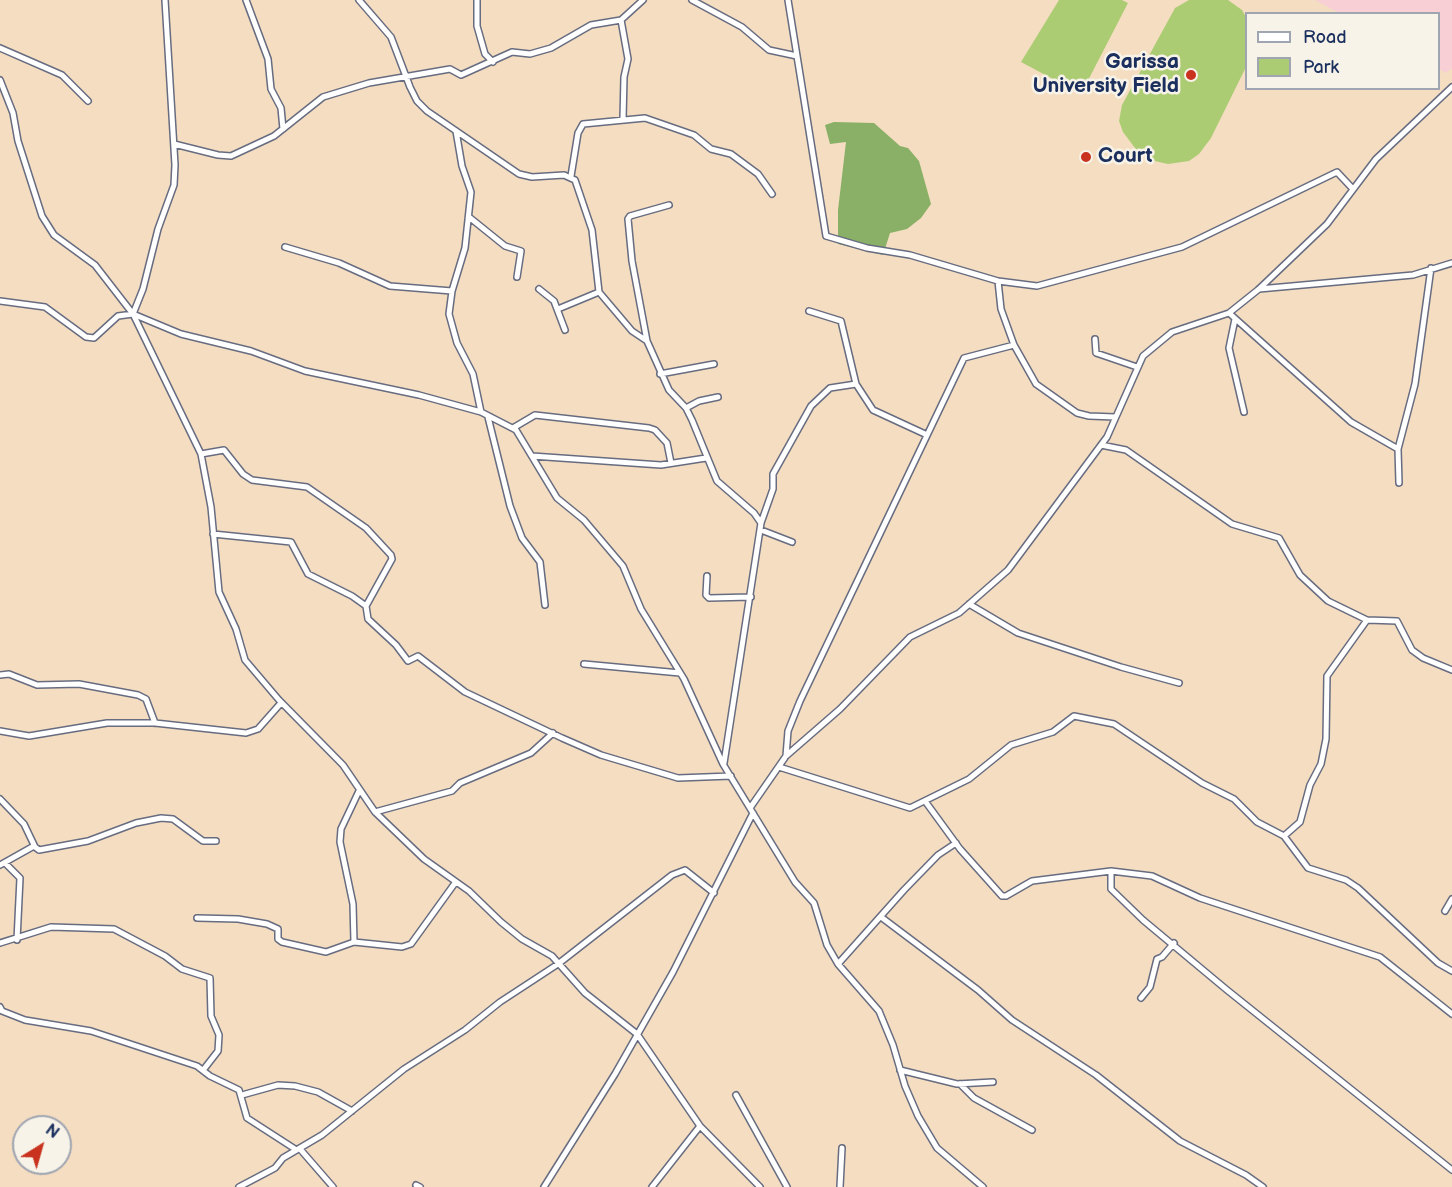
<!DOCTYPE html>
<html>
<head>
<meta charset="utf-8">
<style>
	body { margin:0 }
	#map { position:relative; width:1452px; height:1187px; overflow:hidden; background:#f4ddc0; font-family:"Balsamiq Sans",sans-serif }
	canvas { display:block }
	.legend { position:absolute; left:1245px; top:12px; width:195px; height:78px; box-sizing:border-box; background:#f7f3e8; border:2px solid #9fa5b1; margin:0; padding:8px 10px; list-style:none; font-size:18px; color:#1b2f5e }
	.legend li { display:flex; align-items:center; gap:12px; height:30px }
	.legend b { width:30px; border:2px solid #9fa5b1 }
	.north { position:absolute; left:12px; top:1115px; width:60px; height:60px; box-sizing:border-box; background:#f7f3e8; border:2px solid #9fa5b1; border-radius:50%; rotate:37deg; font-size:16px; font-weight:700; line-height:24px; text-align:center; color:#1b2f5e }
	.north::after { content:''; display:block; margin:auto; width:21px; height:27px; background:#c8321e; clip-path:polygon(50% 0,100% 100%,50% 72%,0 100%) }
</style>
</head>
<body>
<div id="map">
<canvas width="1452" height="1187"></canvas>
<ul class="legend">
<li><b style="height:8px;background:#fff"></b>Road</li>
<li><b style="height:16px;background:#accc74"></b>Park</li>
</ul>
<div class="north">N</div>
</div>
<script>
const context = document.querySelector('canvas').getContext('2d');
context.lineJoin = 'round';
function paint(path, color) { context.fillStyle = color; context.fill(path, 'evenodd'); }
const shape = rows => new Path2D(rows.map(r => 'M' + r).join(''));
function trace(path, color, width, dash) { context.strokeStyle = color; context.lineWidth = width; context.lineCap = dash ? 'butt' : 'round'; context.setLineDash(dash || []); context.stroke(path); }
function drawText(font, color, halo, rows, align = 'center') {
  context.font = font + ' "Balsamiq Sans",sans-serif'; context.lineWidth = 5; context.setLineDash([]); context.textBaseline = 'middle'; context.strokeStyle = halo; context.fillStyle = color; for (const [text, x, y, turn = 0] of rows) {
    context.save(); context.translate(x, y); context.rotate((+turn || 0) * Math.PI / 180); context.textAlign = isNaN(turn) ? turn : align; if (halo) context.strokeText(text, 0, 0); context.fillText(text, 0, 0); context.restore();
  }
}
const built = shape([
	[1315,0,1452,0,1452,68,1446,73,1439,69,1438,14,1339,13]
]);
const green = shape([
	[1059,0,1122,0,1128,3,1081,94,1021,62],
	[1189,0,1228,0,1242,10,1246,17,1246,67,1211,138,1199,154,1189,161,1168,164,1150,160,1138,152,1123,132,1119,121,1122,105,1175,8]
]);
const forest = shape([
	[834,122,874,123,900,146,908,148,919,161,931,204,921,218,907,229,890,233,883,255,838,244,838,210,846,142,830,144,825,125]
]);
const street = shape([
	[165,0,175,165,174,185,158,229,143,289,133,314,201,454,211,507,219,592,236,629,245,660,279,700,343,765,375,812,424,859,469,891,501,922,522,939,552,956,585,993,637,1034,700,1126,760,1187],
	[246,0,268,59,271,89,281,108,283,129],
	[359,0,391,37,410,87,417,101,427,111,519,174,532,177,564,175,575,180,592,230,599,292,632,331,647,341,669,390,686,408,692,420,717,481,754,513,761,523,724,763],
	[477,0,477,26,485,54,493,62],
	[692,0,742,27,769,50,797,56],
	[788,0,826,236,867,248,910,255,998,281,1001,309,1014,345,1036,384,1077,413,1089,416,1115,417],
	[0,48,62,75,88,101],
	[0,80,13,113,18,141,42,216,54,235,95,265,133,314,181,334,251,351,305,371,419,395,481,412,516,430,557,498,584,520,623,566,641,609,684,679,723,764,795,882,814,903,827,945,838,964,879,1011,893,1045,905,1086,918,1116,937,1148,983,1187],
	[623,119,624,77,628,59,621,20,643,0],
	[456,131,462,166,471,192,465,248,452,291,449,314,457,343,473,374,481,412],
	[174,144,218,155,231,156,274,136,323,97,369,83,450,69,461,75,512,52,530,54,551,48,591,25,621,20],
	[571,176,578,133,583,124,645,118,694,135,711,149,731,154,758,174,772,194],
	[469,217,505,246,521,251,517,277],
	[285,247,339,263,390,286,452,291],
	[998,281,1037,286,1182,247,1337,172,1352,188],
	[539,289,554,301,565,330],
	[1259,289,1413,275,1452,263],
	[0,301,45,307,86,337,94,338,118,316,133,314],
	[558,309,599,292],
	[809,311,841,321,856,384,873,410,925,434],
	[1229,313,1351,422,1398,449],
	[1235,319,1229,348,1244,412],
	[1095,339,1096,353,1137,367],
	[647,341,632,261,628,219,630,216,669,205],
	[660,374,714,364],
	[686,408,699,401,718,397],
	[488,417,510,506,522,538,540,562,545,605],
	[513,428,535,415,649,428,655,430,667,443,671,463],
	[1101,445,1126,450,1232,524,1279,538,1300,575,1328,601,1367,620,1397,621,1412,650,1423,658,1452,670],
	[201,454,224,450,243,474,252,480,307,487,366,528,391,555,392,559,366,606],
	[532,456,661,465,706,458],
	[1399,483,1398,449,1415,384,1431,268],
	[761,523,773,489,773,474,811,406,830,388,856,384],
	[761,530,792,542],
	[213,534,291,542,308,574,352,596,366,606,368,619,396,645,408,661,418,656,465,692,562,738,601,755,678,778,731,776],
	[707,576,706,595,709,598,751,597],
	[969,604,1018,633,1121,667,1179,683],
	[584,664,680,673],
	[0,675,9,674,37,685,79,684,138,695,146,699,155,723],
	[0,731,29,736,107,723,155,723,246,733,258,729,281,703],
	[786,756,788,731,800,701,964,358,1014,345],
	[779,767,910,808,969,779,1011,745,1053,732,1074,716,1114,724,1202,783,1234,799,1257,822,1284,836,1308,868,1346,880,1358,888,1438,963,1452,971],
	[0,799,24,824,35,847,39,850,88,841,136,823,161,818,173,819,203,841,216,841],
	[925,801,960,849,1002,896,1006,896,1032,881,1111,871,1152,876,1200,898,1380,957,1452,1014],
	[750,808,786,756,840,709,910,637,959,613,1008,570,1107,437,1143,356,1172,332,1229,313,1259,289,1327,224,1376,159,1452,87],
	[375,812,452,791,460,783,531,753,553,733],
	[1284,836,1300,822,1310,785,1321,764,1326,739,1327,676,1367,620],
	[5,863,20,878,17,940],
	[0,865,34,846],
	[1111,871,1111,889,1143,920,1227,990,1452,1170],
	[1445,911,1452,899],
	[881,917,978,990,1012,1020,1096,1075,1180,1141,1246,1175,1263,1187],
	[197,918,238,919,267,924,278,929,278,939,282,942,326,952,354,942,353,904,340,842,341,829,359,791],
	[354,942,402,947,411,944,455,883],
	[0,943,51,927,114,929,165,956,182,969,210,978,211,1016,219,1035,218,1051,204,1069],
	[838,964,904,890,938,855,956,843],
	[1141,998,1150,987,1157,959,1162,957,1174,943],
	[0,1007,2,1011,25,1020,91,1031,197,1066,210,1076,239,1090,247,1118,295,1149],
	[900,1070,957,1084,993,1082],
	[960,1084,974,1098,1032,1130],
	[242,1095,278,1085,295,1086,318,1092,352,1111],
	[736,1095,787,1187],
	[300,1149,333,1187],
	[416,1185,420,1187],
	[239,1187,275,1168,283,1158,322,1135,404,1069,465,1030,500,1002,558,964,672,875,685,870,714,893],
	[544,1187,615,1074,673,972,753,813],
	[652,1187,700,1126],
	[840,1187,842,1148]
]);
const markers = [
	[1191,75,6,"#c8321e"],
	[1086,157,6,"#c8321e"]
];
const poiNames = [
	["Garissa",1179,63],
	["University Field",1179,87],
	["Court",1098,157,"left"]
];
paint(built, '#f7cfd5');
paint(green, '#accc74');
paint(forest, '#89b066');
trace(street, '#676c80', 8);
trace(street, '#fff', 5);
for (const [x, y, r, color] of markers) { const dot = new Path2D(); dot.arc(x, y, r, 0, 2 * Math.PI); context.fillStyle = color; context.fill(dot); trace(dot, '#f7f3e8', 2); }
drawText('bold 21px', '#1b2f5e', '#f7f3e8', poiNames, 'right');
</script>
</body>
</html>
